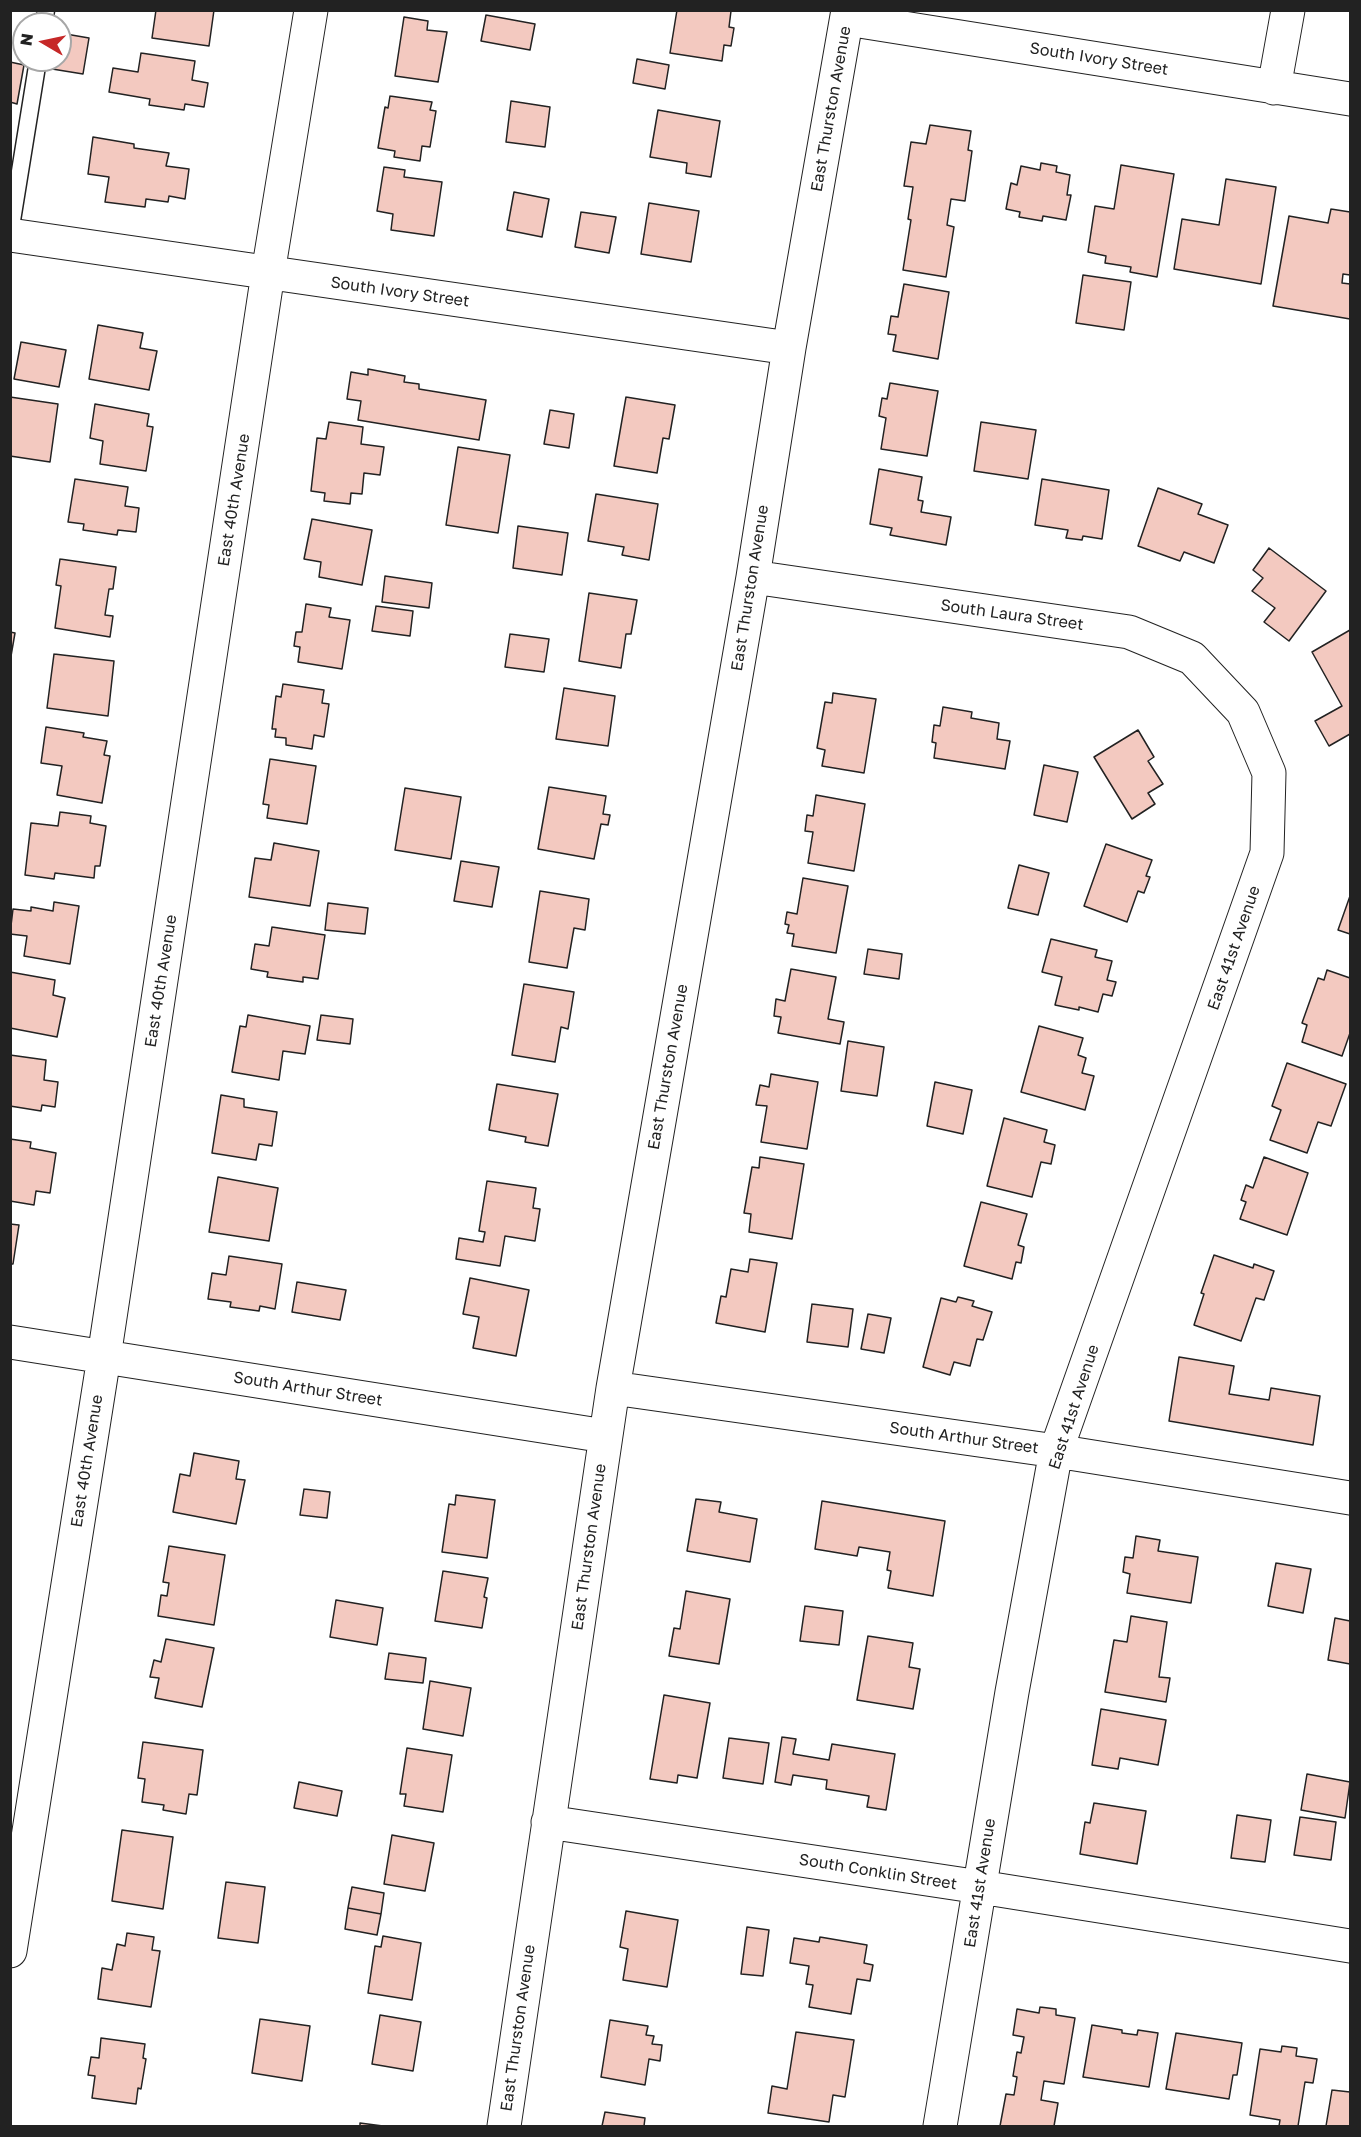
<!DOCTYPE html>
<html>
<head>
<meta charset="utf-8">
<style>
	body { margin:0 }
	#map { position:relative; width:1361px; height:2137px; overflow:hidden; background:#fff; font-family:"Golos Text",sans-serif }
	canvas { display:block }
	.frame { position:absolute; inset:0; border:12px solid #222; pointer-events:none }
	.north { position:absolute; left:12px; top:12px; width:60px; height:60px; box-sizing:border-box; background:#fff; border:2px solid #a7a7a7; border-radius:50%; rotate:279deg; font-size:16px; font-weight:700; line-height:24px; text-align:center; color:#222 }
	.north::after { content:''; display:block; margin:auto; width:21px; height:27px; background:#c62828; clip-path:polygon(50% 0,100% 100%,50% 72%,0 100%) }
</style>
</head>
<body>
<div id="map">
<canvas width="1361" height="2137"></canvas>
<div class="frame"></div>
<div class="north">N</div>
</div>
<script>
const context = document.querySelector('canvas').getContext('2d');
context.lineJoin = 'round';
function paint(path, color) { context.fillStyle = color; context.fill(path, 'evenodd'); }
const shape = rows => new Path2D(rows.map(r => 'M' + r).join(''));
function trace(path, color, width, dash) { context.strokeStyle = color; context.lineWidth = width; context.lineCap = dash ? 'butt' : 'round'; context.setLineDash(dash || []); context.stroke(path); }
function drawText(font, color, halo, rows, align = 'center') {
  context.font = font + ' "Golos Text",sans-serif'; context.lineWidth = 4.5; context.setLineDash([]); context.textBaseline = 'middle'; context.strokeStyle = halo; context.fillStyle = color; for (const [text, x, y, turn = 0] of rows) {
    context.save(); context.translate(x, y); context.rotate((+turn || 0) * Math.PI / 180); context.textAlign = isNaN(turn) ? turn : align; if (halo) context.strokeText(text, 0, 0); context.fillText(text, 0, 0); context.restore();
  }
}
const building = shape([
	[156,10,214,10,209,46,152,38,156,10],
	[677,10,731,11,729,27,734,28,731,46,724,45,722,61,670,53,677,10],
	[486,15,535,24,530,50,481,41,486,15],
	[404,17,428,21,427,30,447,32,438,82,395,76,404,17],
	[60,33,89,38,83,74,46,68,47,60,60,60,60,33],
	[141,53,195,61,192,80,208,83,204,107,185,104,184,110,149,105,150,99,109,92,113,68,138,72,141,53],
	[637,59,669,65,665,89,633,83,637,59],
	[10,62,24,65,17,104,10,102,10,62],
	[390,96,432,102,430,110,436,111,430,147,422,146,420,161,394,157,395,151,378,148,385,107,388,108,390,96],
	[511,101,550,107,545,147,506,142,511,101],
	[658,110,720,121,711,177,686,173,687,163,650,157,658,110],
	[930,125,971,131,968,150,972,151,965,201,951,199,947,225,954,227,946,277,903,270,911,220,908,219,913,187,904,186,911,142,926,144,930,125],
	[93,137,134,144,134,148,169,153,166,166,189,169,185,199,169,196,168,202,146,199,145,207,105,202,109,177,88,174,93,137],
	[1041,163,1057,166,1056,172,1070,175,1067,195,1071,195,1066,220,1043,216,1042,221,1019,217,1020,212,1006,209,1011,183,1017,185,1021,166,1040,170,1041,163],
	[1121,165,1174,174,1157,277,1130,272,1131,267,1105,263,1106,256,1088,252,1095,206,1114,209,1121,165],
	[384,167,405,170,404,177,442,182,434,236,391,230,393,214,377,211,384,167],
	[1226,179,1276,187,1261,284,1174,269,1182,219,1219,225,1226,179],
	[514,192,549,199,542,237,507,230,514,192],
	[649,203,699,211,691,262,641,254,649,203],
	[1331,209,1350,212,1350,275,1343,274,1342,283,1350,284,1350,319,1273,306,1289,216,1328,223,1331,209],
	[581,212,616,217,609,253,575,247,581,212],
	[1083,275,1131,282,1124,330,1076,323,1083,275],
	[904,284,949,292,938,359,893,351,896,335,888,334,891,316,898,317,904,284],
	[98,325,143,333,140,348,157,351,149,390,89,379,98,325],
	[21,342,66,350,59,387,14,379,21,342],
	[368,369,405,376,404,382,419,384,419,389,486,400,479,440,358,420,361,401,347,399,351,372,368,375,368,369],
	[890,383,938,391,927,456,881,449,886,418,879,416,882,398,887,399,890,383],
	[10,397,58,404,50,462,10,456,10,397],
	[626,397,675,405,669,439,663,438,657,473,614,466,626,397],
	[95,404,149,414,147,426,153,427,146,471,100,464,103,441,90,438,95,404],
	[550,410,574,414,569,448,544,444,550,410],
	[329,422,363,427,361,444,384,447,380,475,364,473,362,494,351,493,350,504,324,501,325,493,311,491,317,438,326,439,329,422],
	[981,422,1036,430,1028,479,974,471,981,422],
	[458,447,510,455,498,533,446,525,458,447],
	[879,469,922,477,918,500,923,501,921,512,951,517,946,545,890,535,892,528,870,524,879,469],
	[75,479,128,487,125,506,139,508,136,532,118,530,117,535,83,530,84,524,68,522,75,479],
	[1042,479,1109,490,1102,539,1083,536,1082,540,1066,538,1068,530,1035,525,1042,479],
	[1158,488,1202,504,1198,514,1228,525,1214,563,1184,552,1180,561,1138,546,1158,488],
	[596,494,658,504,649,560,622,555,624,547,588,541,596,494],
	[312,519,372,530,362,585,319,577,321,562,304,559,312,519],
	[518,526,568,533,562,575,513,568,518,526],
	[1269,548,1326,591,1289,641,1264,622,1275,608,1252,591,1263,578,1253,570,1269,548],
	[60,559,116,567,113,589,109,589,105,615,113,616,110,637,55,628,61,586,56,585,60,559],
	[385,576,432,583,429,608,382,602,385,576],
	[589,593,637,600,631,634,626,634,621,668,579,661,589,593],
	[306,604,331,608,329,617,350,620,342,669,298,662,300,647,294,646,296,632,302,632,306,604],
	[376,606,413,611,410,636,372,631,376,606],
	[1350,630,1350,734,1329,746,1315,721,1342,706,1312,652,1350,630],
	[10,632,15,633,11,656,10,655,10,632],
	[510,634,549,639,544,672,505,667,510,634],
	[54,654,114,661,108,716,47,708,54,654],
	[283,684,324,690,322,703,329,704,324,737,314,735,312,749,286,745,286,738,275,737,276,729,272,729,276,696,281,697,283,684],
	[564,688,615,696,608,746,556,739,564,688],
	[833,693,876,699,864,773,822,766,825,750,817,748,825,702,832,703,833,693],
	[943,707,972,712,971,718,999,723,997,739,1010,741,1005,769,934,758,936,743,932,742,934,725,940,726,943,707],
	[46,727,84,733,83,737,107,741,104,755,110,756,102,803,57,795,62,766,41,763,46,727],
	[1138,730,1154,757,1148,761,1163,784,1148,793,1155,804,1132,819,1094,757,1138,730],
	[270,759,316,766,307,824,267,818,269,805,263,804,270,759],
	[1044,765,1078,772,1067,822,1034,815,1044,765],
	[549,787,606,796,603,814,610,815,608,825,601,824,594,859,538,849,549,787],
	[405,788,461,797,451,859,395,850,405,788],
	[816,795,865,804,854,871,808,863,813,832,805,831,807,815,813,816,816,795],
	[60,812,91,816,90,823,106,826,100,866,95,866,94,878,55,873,54,879,25,875,31,823,58,826,60,812],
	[274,843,319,851,310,906,249,897,255,858,271,860,274,843],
	[1106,844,1152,860,1146,876,1150,877,1144,893,1138,891,1127,922,1084,906,1106,844],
	[461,861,499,867,492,907,454,901,461,861],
	[1019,865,1049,873,1038,915,1008,908,1019,865],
	[803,878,848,886,836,953,792,946,794,934,787,933,789,925,785,924,787,912,797,914,803,878],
	[540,891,589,899,585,930,574,928,567,968,529,962,540,891],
	[1350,896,1350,934,1338,930,1350,896],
	[54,902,79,906,70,964,24,956,27,936,10,934,13,909,31,911,31,907,53,911,54,902],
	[328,903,368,908,365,934,325,930,328,903],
	[272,927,325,935,318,979,303,977,303,982,267,977,268,972,251,969,255,944,269,946,272,927],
	[1051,939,1097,950,1095,957,1112,961,1107,980,1116,982,1112,996,1103,994,1098,1012,1079,1007,1079,1010,1055,1005,1062,977,1042,972,1051,939],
	[868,949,902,954,899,979,864,974,868,949],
	[791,969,836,977,828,1019,844,1022,840,1044,778,1033,781,1017,774,1016,776,999,785,1001,791,969],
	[1327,970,1350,978,1350,1033,1342,1056,1302,1042,1307,1025,1302,1023,1318,978,1324,980,1327,970],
	[10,972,55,980,53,995,65,998,57,1037,10,1028,10,972],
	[524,984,574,992,568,1029,561,1027,555,1062,512,1055,524,984],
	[248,1015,310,1026,305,1054,283,1051,279,1080,232,1072,240,1026,246,1027,248,1015],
	[321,1015,353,1019,350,1044,317,1040,321,1015],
	[1039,1026,1083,1038,1078,1055,1086,1058,1082,1073,1094,1076,1085,1110,1021,1092,1039,1026],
	[848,1041,884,1047,877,1096,841,1091,848,1041],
	[10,1055,46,1060,44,1080,58,1082,55,1107,42,1105,41,1111,10,1106,10,1055],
	[1287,1063,1346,1084,1331,1126,1318,1122,1307,1153,1270,1140,1281,1110,1272,1106,1287,1063],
	[771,1074,818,1082,807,1149,761,1142,767,1106,756,1105,760,1085,769,1087,771,1074],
	[935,1082,972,1090,963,1134,927,1126,935,1082],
	[497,1084,558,1094,548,1146,525,1142,526,1137,489,1130,497,1084],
	[221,1095,244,1099,244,1107,277,1112,272,1146,259,1144,256,1160,212,1153,221,1095],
	[1004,1118,1047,1130,1044,1142,1055,1145,1051,1164,1041,1162,1032,1197,987,1186,1004,1118],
	[10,1139,31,1142,30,1148,56,1153,50,1193,36,1191,34,1205,10,1201,10,1139],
	[760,1157,804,1164,792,1239,749,1232,751,1214,744,1213,752,1167,759,1168,760,1157],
	[1264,1157,1308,1173,1287,1235,1240,1219,1246,1202,1241,1200,1246,1185,1253,1188,1264,1157],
	[218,1177,278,1188,269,1241,209,1232,218,1177],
	[487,1181,536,1188,533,1208,540,1209,535,1241,505,1236,500,1266,456,1259,459,1238,483,1242,485,1232,479,1231,487,1181],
	[981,1202,1027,1214,1018,1245,1024,1247,1021,1263,1016,1262,1012,1279,964,1266,981,1202],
	[10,1224,19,1225,13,1264,10,1264,10,1224],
	[1214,1255,1253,1268,1254,1264,1274,1271,1264,1300,1256,1298,1241,1341,1194,1325,1204,1294,1201,1293,1214,1255],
	[229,1256,282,1264,275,1309,260,1306,259,1311,230,1307,231,1302,208,1299,212,1273,226,1275,229,1256],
	[750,1259,777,1263,765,1332,716,1323,721,1296,726,1297,731,1269,748,1272,750,1259],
	[470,1278,529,1290,516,1356,473,1348,479,1317,463,1314,470,1278],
	[297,1282,346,1290,340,1320,292,1312,297,1282],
	[958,1297,974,1301,972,1306,992,1312,983,1340,977,1339,970,1366,954,1362,950,1375,923,1367,941,1298,956,1302,958,1297],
	[812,1304,853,1309,848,1347,807,1342,812,1304],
	[868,1314,891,1318,884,1353,861,1349,868,1314],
	[1179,1357,1234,1366,1229,1394,1269,1400,1271,1388,1320,1396,1313,1445,1169,1421,1179,1357],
	[194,1453,239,1461,236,1479,245,1480,236,1524,173,1512,180,1474,190,1476,194,1453],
	[304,1489,330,1492,327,1518,300,1515,304,1489],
	[456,1495,495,1500,487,1558,442,1552,449,1504,455,1505,456,1495],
	[696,1499,721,1502,719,1512,757,1519,750,1562,687,1551,696,1499],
	[822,1501,945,1521,933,1596,888,1588,891,1571,887,1570,890,1552,859,1547,857,1556,815,1549,822,1501],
	[1136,1536,1160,1540,1158,1551,1198,1557,1191,1603,1127,1593,1130,1574,1123,1572,1125,1557,1133,1558,1136,1536],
	[169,1546,225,1555,214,1625,158,1616,161,1595,167,1596,169,1583,163,1582,169,1546],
	[1276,1563,1311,1569,1303,1613,1268,1606,1276,1563],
	[443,1571,488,1578,484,1597,487,1598,482,1628,435,1621,443,1571],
	[686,1591,730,1599,719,1664,669,1656,674,1628,680,1629,686,1591],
	[336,1600,383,1608,377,1645,330,1637,336,1600],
	[805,1606,843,1611,839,1645,800,1641,805,1606],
	[1131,1616,1167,1622,1159,1677,1170,1678,1166,1702,1105,1692,1114,1640,1127,1642,1131,1616],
	[1335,1618,1350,1621,1350,1664,1328,1660,1335,1618],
	[868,1636,913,1643,909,1667,920,1669,913,1709,857,1700,868,1636],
	[166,1639,214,1648,202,1707,155,1698,159,1678,150,1677,154,1660,161,1662,166,1639],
	[389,1653,426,1658,423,1683,385,1679,389,1653],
	[430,1681,471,1688,463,1736,423,1729,430,1681],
	[664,1695,710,1703,697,1778,678,1775,677,1783,650,1779,664,1695],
	[1101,1709,1166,1720,1158,1765,1120,1758,1118,1769,1092,1765,1101,1709],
	[782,1737,796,1739,793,1754,829,1760,832,1744,895,1754,886,1810,867,1807,869,1796,826,1789,827,1780,793,1775,791,1785,775,1782,782,1737],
	[729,1738,769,1743,763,1784,723,1778,729,1738],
	[143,1742,203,1750,197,1795,189,1794,186,1814,163,1810,164,1805,142,1802,145,1779,138,1778,143,1742],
	[407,1748,452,1755,443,1812,404,1806,406,1794,400,1794,407,1748],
	[1307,1774,1350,1782,1345,1818,1301,1810,1307,1774],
	[299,1782,342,1791,337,1816,294,1808,299,1782],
	[1094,1803,1146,1811,1137,1864,1080,1854,1085,1822,1090,1823,1094,1803],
	[1237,1815,1271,1820,1265,1862,1231,1858,1237,1815],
	[1300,1817,1336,1822,1331,1860,1294,1855,1300,1817],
	[122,1830,173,1837,163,1909,112,1901,122,1830],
	[392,1835,434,1843,425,1891,384,1884,392,1835],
	[226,1882,265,1887,258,1943,218,1938,226,1882],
	[352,1887,384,1893,381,1914,348,1908,352,1887],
	[348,1908,381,1914,377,1935,345,1929,348,1908],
	[626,1911,678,1920,667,1987,623,1980,628,1949,620,1947,626,1911],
	[747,1927,769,1930,763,1976,741,1974,747,1927],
	[127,1933,154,1937,152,1950,160,1951,151,2007,98,1999,102,1968,112,1970,117,1944,125,1946,127,1933],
	[383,1936,421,1943,412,2000,368,1993,375,1946,381,1947,383,1936],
	[820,1937,867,1945,864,1963,873,1965,870,1981,857,1979,851,2014,809,2007,813,1985,806,1984,809,1966,790,1963,794,1938,819,1942,820,1937],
	[1040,2007,1056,2009,1056,2015,1075,2018,1064,2084,1044,2081,1041,2100,1058,2103,1054,2126,1000,2126,1006,2094,1014,2095,1017,2077,1013,2076,1017,2052,1021,2053,1024,2037,1013,2035,1017,2009,1039,2013,1040,2007],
	[380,2015,421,2022,413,2071,372,2064,380,2015],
	[260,2019,310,2026,302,2081,252,2073,260,2019],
	[610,2020,648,2026,646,2035,654,2036,652,2044,662,2045,660,2061,649,2059,645,2085,601,2077,610,2020],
	[1092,2025,1122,2030,1122,2033,1137,2035,1138,2030,1158,2033,1149,2087,1083,2077,1092,2025],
	[796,2032,854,2040,845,2097,833,2095,829,2122,768,2113,772,2086,787,2089,796,2032],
	[1176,2033,1242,2043,1237,2075,1233,2075,1229,2099,1166,2089,1176,2033],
	[101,2038,145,2044,143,2058,146,2059,141,2089,138,2088,136,2104,92,2098,95,2076,88,2075,91,2057,99,2058,101,2038],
	[1282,2046,1297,2048,1296,2056,1317,2059,1313,2083,1305,2082,1298,2126,1279,2126,1280,2120,1250,2115,1260,2049,1281,2052,1282,2046],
	[1332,2090,1350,2092,1350,2126,1326,2126,1332,2090],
	[605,2112,645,2118,644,2126,602,2126,605,2112],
	[360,2123,383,2126,360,2126,360,2123]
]);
const service = shape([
	[44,24,46,10],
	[10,233,38,60]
]);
const minor = shape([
	[847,19,1350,99],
	[1274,88,1288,10],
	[10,235,789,348],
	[753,577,1129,632,1192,658,1243,712,1269,773,1267,853,1056,1451,1012,1692,940,2126],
	[10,1342,605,1436],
	[613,1388,1056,1451,1350,1498],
	[548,1822,980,1887,1350,1946],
	[10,1951,104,1357,268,273,311,10],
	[504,2126,613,1388,753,577,789,348,848,10]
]);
const streetNames = [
	["South Ivory Street",1099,59,9],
	["East Thurston Avenue",831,109,-80],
	["South Ivory Street",400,292,8],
	["East 40th Avenue",234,500,-81],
	["East Thurston Avenue",750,588,-81],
	["South Laura Street",1012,615,8],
	["East 41st Avenue",1234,948,-71],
	["East 40th Avenue",161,981,-81],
	["East Thurston Avenue",668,1067,-80],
	["South Arthur Street",308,1389,9],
	["East 41st Avenue",1074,1407,-72],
	["South Arthur Street",964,1438,8],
	["East 40th Avenue",87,1461,-81],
	["East Thurston Avenue",589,1547,-82],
	["South Conklin Street",878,1872,9],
	["East 41st Avenue",980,1883,-81],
	["East Thurston Avenue",518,2028,-82]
];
paint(building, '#f3c9c0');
trace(building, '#222', 1.5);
trace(service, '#222', 19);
trace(minor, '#222', 35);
trace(service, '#fff', 16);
trace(minor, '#fff', 33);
drawText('16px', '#222', '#fff', streetNames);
</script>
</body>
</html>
